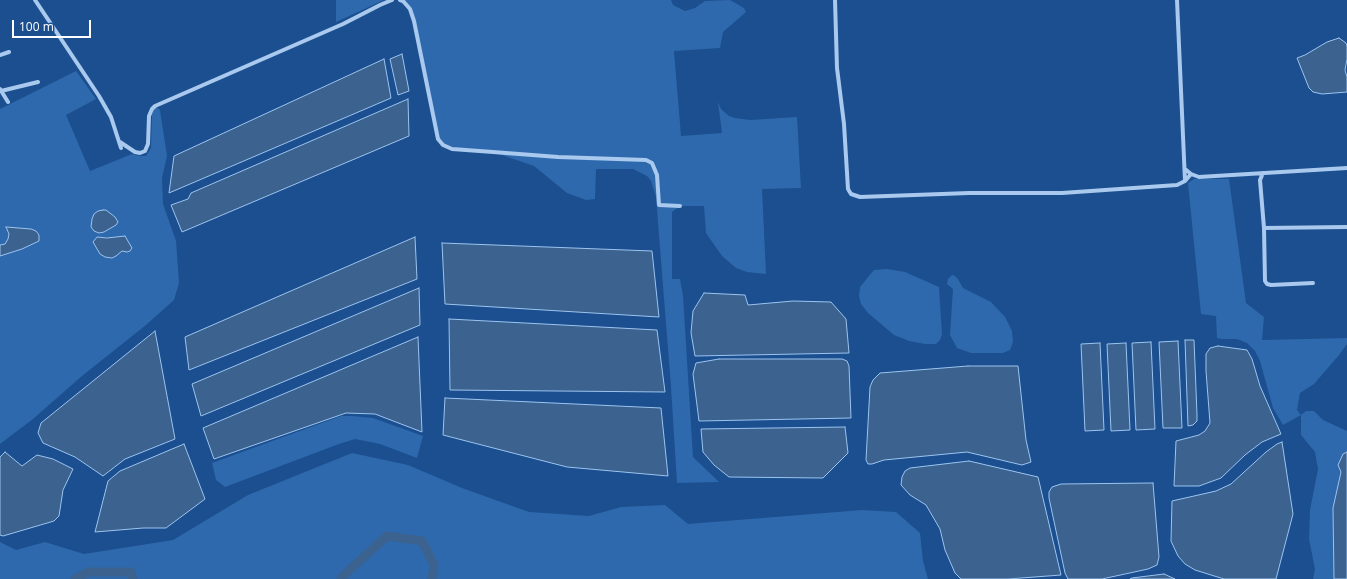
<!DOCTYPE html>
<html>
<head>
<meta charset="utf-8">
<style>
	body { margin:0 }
	#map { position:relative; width:1347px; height:579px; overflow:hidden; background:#1b4f8f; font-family:"Open Sans",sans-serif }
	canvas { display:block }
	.scale { position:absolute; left:12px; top:20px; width:79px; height:18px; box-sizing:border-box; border:2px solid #fff; border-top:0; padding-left:5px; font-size:12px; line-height:14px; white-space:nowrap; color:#fff; -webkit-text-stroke:3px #1b4f8f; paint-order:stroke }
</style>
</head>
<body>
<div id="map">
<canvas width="1347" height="579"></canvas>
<div class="scale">100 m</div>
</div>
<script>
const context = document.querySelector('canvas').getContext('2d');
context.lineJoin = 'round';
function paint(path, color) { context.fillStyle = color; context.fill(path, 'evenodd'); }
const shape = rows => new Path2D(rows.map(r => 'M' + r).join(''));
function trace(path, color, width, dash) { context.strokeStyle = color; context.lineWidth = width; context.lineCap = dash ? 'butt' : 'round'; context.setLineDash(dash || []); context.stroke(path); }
const green = shape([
	[336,0,384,0,336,22],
	[402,0,671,0,673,5,685,11,695,8,705,1,730,0,744,8,746,12,723,32,720,48,674,51,681,136,722,133,718,102,721,109,729,116,735,118,750,120,797,117,801,188,762,189,766,274,747,272,736,268,722,256,706,233,704,206,680,206,672,212,672,279,680,279,683,296,693,457,719,482,677,483,671,387,656,197,651,181,647,176,633,169,596,169,595,199,586,200,567,193,534,166,493,152,452,149,443,145,438,139,410,9],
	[76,71,96,99,66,115,90,171,132,154,140,156,146,156,151,148,152,114,154,109,157,107,160,110,167,156,162,178,163,204,176,241,179,283,174,300,146,325,82,376,33,419,0,444,0,109],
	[103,210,106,210,115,217,118,222,116,225,104,232,99,233,98,211],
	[125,236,131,248,130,251,127,252,122,251,120,252,101,237,114,238],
	[1194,179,1229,179,1246,303,1264,317,1262,340,1347,338,1347,344,1339,355,1314,384,1300,393,1297,410,1301,415,1306,411,1314,411,1323,420,1347,431,1347,452,1343,454,1341,472,1333,508,1334,579,1313,579,1315,569,1309,539,1310,510,1318,469,1315,452,1301,435,1301,415,1283,425,1273,408,1260,361,1255,351,1247,343,1237,339,1221,339,1217,338,1216,316,1201,314,1188,183],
	[887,269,905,272,939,287,942,335,940,340,936,344,925,344,909,341,894,335,868,313,861,304,859,296,860,287,868,277,874,270],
	[952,275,955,276,958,279,963,288,991,302,1005,317,1012,331,1013,342,1010,350,1003,353,971,353,957,348,950,335,953,289,947,284,948,279],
	[341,416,352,416,373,418,423,436,417,458,380,444,355,439,339,444,225,487,216,480,212,463],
	[352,453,408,465,462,488,529,512,589,516,621,507,665,505,688,524,862,510,896,512,920,533,923,561,928,579,0,579,0,542,16,550,45,542,84,554,173,540,248,495]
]);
const water = shape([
	[1339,38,1346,43,1347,46,1347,59,1345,70,1347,77,1347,92,1322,94,1313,92,1309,88,1297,58,1305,55,1327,42,1339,38],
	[402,54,409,91,398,95,390,59,402,54],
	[384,59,391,98,169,193,174,156,384,59],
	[408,99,409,136,182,232,171,205,188,199,191,193,408,99],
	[103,210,106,210,115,217,118,222,116,225,104,232,99,233,94,231,91,227,92,219,94,214,98,211,103,210],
	[6,227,31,229,36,231,39,235,39,241,22,249,0,256,0,245,5,244,8,239,9,234,6,227],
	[125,236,132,248,130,251,127,252,122,251,116,256,112,258,105,257,100,254,93,242,97,237,107,238,125,236],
	[415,237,417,279,189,370,185,337,415,237],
	[442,243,652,251,659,317,445,304,442,243],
	[419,288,420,325,201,416,192,384,419,288],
	[704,293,745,295,748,305,793,301,831,302,846,319,849,353,695,356,691,333,693,311,704,293],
	[449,319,657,330,665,392,450,390,449,319],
	[155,331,175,439,125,459,103,476,75,457,43,443,38,433,41,423,155,331],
	[418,337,422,432,375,414,346,413,214,459,203,428,418,337],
	[1185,340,1194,340,1197,415,1197,421,1193,425,1188,426,1185,340],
	[1178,341,1182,428,1163,428,1159,342,1178,341],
	[1151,342,1155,429,1136,430,1132,343,1151,342],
	[1100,343,1104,430,1085,431,1081,344,1100,343],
	[1126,343,1130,430,1111,431,1107,344,1126,343],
	[1218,346,1247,350,1252,359,1260,386,1281,434,1262,442,1245,455,1221,478,1199,486,1174,486,1176,441,1199,435,1205,431,1210,423,1206,371,1206,354,1210,348,1218,346],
	[719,359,842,359,847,361,849,366,851,418,699,421,693,374,696,363,719,359],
	[968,366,1018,366,1026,440,1031,462,1022,465,967,452,884,460,872,464,868,464,866,460,870,387,873,380,880,373,968,366],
	[445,398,661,408,668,476,567,467,443,435,445,398],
	[845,427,848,453,823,478,729,477,714,465,703,452,701,429,845,427],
	[1282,442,1293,514,1276,579,1224,579,1195,570,1185,564,1178,556,1171,541,1172,501,1216,491,1231,484,1266,452,1277,444,1282,442],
	[184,444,205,499,166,528,143,528,95,532,108,481,120,471,184,444],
	[5,452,22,466,37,455,53,459,73,469,63,490,59,516,54,521,3,536,0,535,0,457,5,452],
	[1347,452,1347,579,1334,579,1333,508,1341,472,1338,465,1343,454,1347,452],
	[969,461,1038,477,1061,575,1008,579,961,579,955,573,945,550,940,529,926,505,910,495,901,485,902,477,905,471,910,468,969,461],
	[1153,483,1159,557,1157,565,1148,569,1102,579,1068,579,1065,573,1049,498,1049,492,1052,487,1061,484,1153,483],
	[1164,574,1175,579,1130,579,1132,578,1164,574]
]);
const river = shape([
	[75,579,88,572,131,572,133,579],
	[341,579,343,576,387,536,422,541,434,565,432,579]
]);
const minor = shape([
	[35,0,99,96,111,117,121,148],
	[400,0,403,1,410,9,414,21,438,139,443,145,452,149,493,152,558,157,646,160,652,163,657,175,659,205,680,206],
	[835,0,837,68,844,124,848,189,851,194,860,197,969,193,1062,193,1177,185,1185,181,1191,174],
	[1177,0,1185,181],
	[0,55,9,52],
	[0,89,8,102],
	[1,91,38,82],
	[120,142,135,152,140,153,145,151,148,144,149,116,152,109,155,106,343,24,380,5,392,0],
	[1185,169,1191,174,1199,177,1347,168],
	[1263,173,1260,180,1264,228,1265,281,1267,284,1271,285,1313,283],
	[1264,228,1347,227]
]);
paint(green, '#2e69ad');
paint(water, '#3c6290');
trace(water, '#9cc4f0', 1);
trace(river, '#3c6290', 9);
trace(minor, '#a9c9ee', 4);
</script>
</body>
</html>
